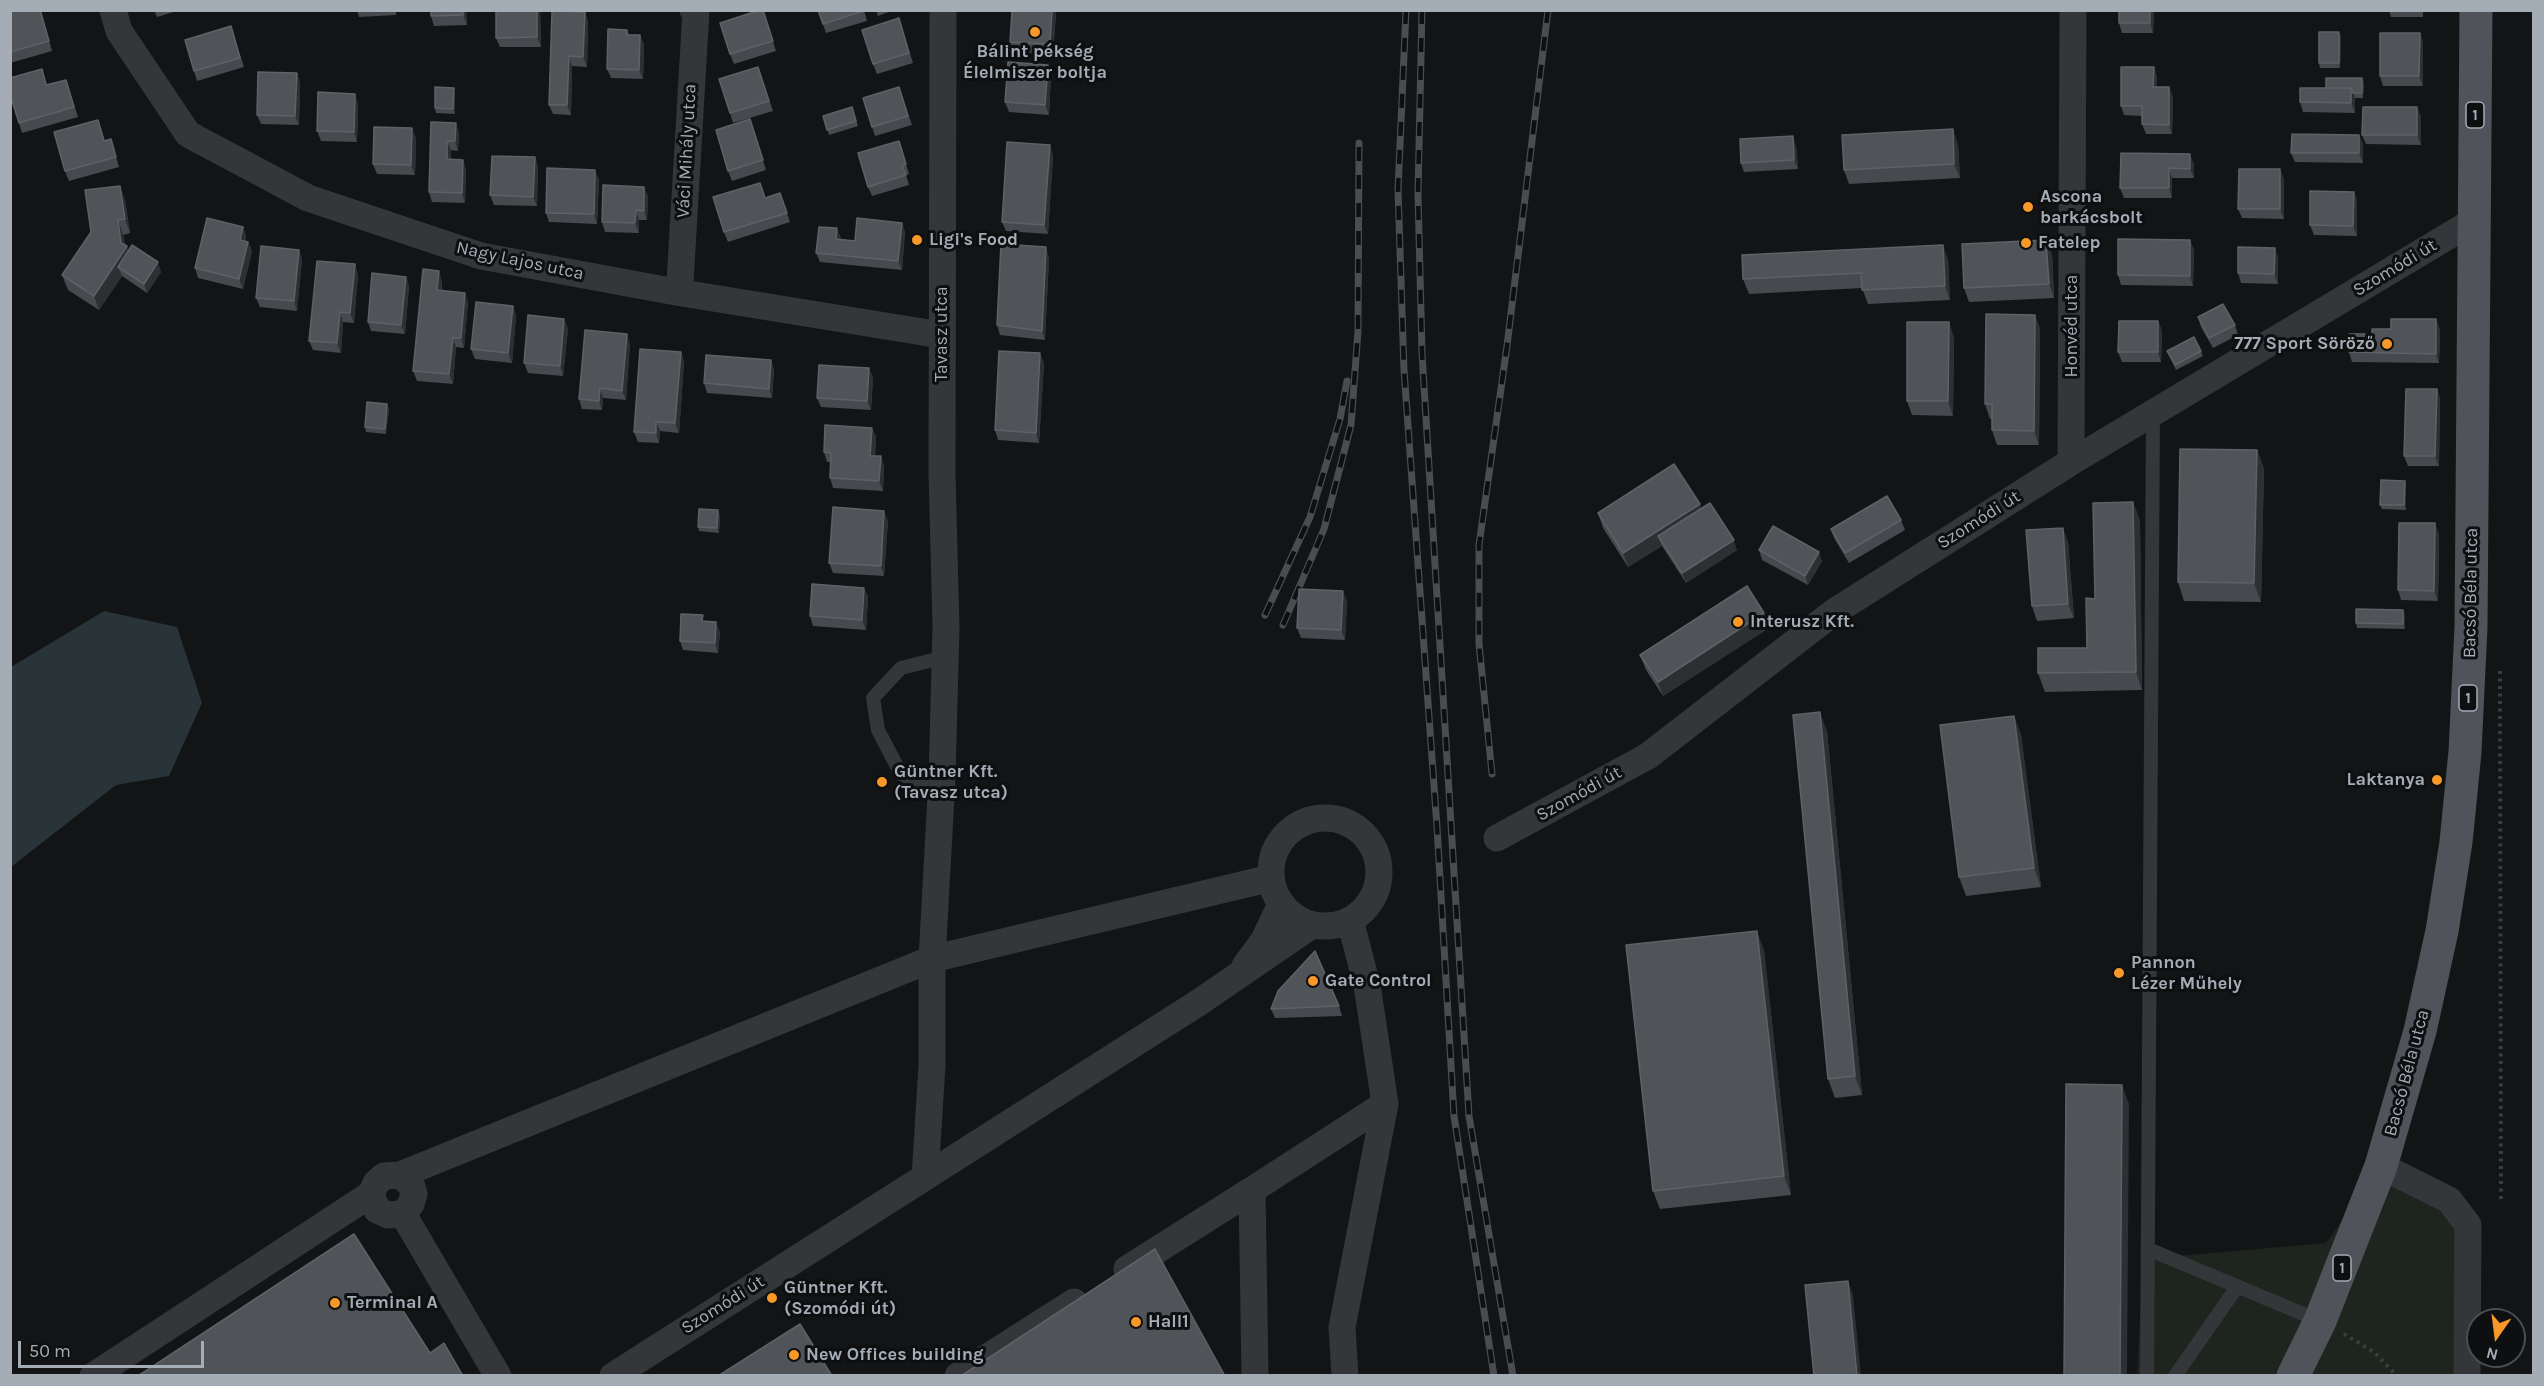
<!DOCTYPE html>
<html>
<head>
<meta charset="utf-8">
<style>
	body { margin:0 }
	#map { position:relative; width:2544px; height:1386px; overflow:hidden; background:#131415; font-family:Karla,sans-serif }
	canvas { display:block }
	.frame { position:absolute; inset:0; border:12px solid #a4acb6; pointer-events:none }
	.north { position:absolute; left:2466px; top:1308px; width:60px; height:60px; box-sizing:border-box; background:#0e0f10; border:2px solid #4a4e52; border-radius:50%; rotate:194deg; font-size:16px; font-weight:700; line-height:24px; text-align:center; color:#a4acb6 }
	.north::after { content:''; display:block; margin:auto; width:21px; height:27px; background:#f79829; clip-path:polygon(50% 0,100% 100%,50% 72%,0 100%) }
	.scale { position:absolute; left:18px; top:1341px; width:186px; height:27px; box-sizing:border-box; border:3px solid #a4acb6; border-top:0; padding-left:8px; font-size:18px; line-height:21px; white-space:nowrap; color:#a4acb6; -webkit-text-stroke:4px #0e0f10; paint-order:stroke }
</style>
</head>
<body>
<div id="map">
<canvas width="2544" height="1386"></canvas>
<div class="frame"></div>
<div class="north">N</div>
<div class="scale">50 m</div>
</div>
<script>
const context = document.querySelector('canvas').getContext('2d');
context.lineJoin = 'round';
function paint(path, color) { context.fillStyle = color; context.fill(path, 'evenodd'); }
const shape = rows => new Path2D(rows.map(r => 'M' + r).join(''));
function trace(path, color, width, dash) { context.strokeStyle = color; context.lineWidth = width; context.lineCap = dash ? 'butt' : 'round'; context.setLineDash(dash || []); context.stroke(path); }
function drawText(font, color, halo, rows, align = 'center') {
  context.font = font + ' Karla,sans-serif'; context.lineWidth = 6; context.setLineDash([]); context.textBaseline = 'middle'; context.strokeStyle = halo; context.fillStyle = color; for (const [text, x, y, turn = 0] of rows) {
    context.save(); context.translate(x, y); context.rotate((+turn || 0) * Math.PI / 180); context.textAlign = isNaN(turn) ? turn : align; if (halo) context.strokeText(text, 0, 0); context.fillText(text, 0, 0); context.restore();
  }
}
const green = shape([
	[2381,1166,2468,1225,2467,1375,2137,1376,2143,1259,2326,1243]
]);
const water = shape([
	[104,611,177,627,202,703,169,776,116,785,11,867,11,667]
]);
const path = shape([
	[2500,671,2501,1203],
	[2344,1334,2374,1352,2397,1376]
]);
const lane = shape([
	[941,801,921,784,901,774,878,730,873,698,901,668,945,657],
	[2148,1249,2320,1321],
	[2147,1376,2153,414],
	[2175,1376,2237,1287]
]);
const street = shape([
	[113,10,119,31,188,134,308,198,481,256,676,292,935,334,942,329],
	[676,292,680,282,696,11,693,10],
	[2071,462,2073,10],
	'1271 872a54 54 0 1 1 108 0a54 54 0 1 1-108 0Z',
	[1497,838,1648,756,1834,612,2071,462,2475,220],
	[1350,920,1367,985,1385,1104],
	[1245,966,1264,940,1281,904],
	[2381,1166,2449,1200,2468,1225,2467,1376],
	[925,1177,932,1065,932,959,942,778,946,627,942,473,943,10],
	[371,1194,377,1210,388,1215,403,1214,411,1204,414,1194,411,1184,400,1175],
	[403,1214,498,1376],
	[1127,1269,1252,1190],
	[93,1376,371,1194,376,1183,384,1176,400,1175,932,959,1271,878],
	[613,1376,1198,1003,1312,925],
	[958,1376,1074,1302],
	[1255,1376,1252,1190,1385,1104,1342,1327,1345,1376]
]);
const primary = shape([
	[2293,1376,2320,1321,2381,1166,2420,1031,2442,931,2456,842,2465,752,2471,627,2476,10]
]);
const rail = shape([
	[1406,10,1398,190,1404,370,1437,827,1454,1116,1494,1376],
	[1422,10,1418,194,1422,353,1469,1116,1513,1376],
	[1265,615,1310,517,1340,419,1347,381],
	[1283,625,1324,529,1351,425,1358,331,1359,143],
	[1492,774,1479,644,1479,545,1507,346,1548,10]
]);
const wall = shape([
	[10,10,41,10,52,51,10,63],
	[154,10,180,10,157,17],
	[357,10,396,10,396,15,359,17],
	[431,10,466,10,467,25,434,26,431,16],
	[496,10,540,10,541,47,500,47,496,38],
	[763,10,776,51,734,64,730,54],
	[818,10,864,10,867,21,826,33],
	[876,10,894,10,878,16],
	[2119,10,2154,10,2153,33,2122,33,2119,23],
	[2389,10,2423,10,2423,17,2391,17],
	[585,12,588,22,587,67,572,66,571,115,553,114,549,105],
	[1056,13,1053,54,1013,52,1010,42],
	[231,26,244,67,197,81,194,71],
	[902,28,913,63,877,74,873,64],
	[627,30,629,35,640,35,644,45,643,79,611,78,607,69],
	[2339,32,2341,37,2340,68,2320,68,2319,63],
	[2420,33,2423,43,2423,86,2383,86,2380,76],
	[1048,65,1051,74,1049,115,1009,112,1005,102],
	[758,67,773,111,733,123,730,113],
	[2154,67,2157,77,2157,87,2169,87,2173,97,2172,134,2146,134,2142,124,2142,116,2124,115,2121,106],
	[42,69,47,85,66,80,78,117,22,133,19,123],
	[297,73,300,83,299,125,261,124,257,115],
	[2362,78,2364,83,2363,98,2355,98,2355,113,2303,112,2300,102,2326,88],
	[899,87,912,125,875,136,872,127],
	[455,93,455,114,436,113,435,108],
	[355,94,358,104,357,142,321,141,317,131],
	[852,107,858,126,829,135,823,116],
	[2417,107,2421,117,2421,145,2366,144,2362,135],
	[750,119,766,170,732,181,728,171],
	[431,122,459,133,458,151,451,150,451,160,463,160,466,170,465,203,432,202,429,192],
	[101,129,105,141,114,149,119,167,69,181,65,171],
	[2359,135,2363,145,2363,163,2295,162,2291,153],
	[416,138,415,175,377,174,373,164],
	[899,141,909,174,906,175,909,185,872,196,868,187],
	[1958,144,1960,178,1849,184,1844,170],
	[1796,146,1798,169,1744,172,1741,163],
	[2121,153,2194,164,2194,178,2172,178,2172,198,2124,198,2120,188],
	[1053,155,1048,234,1006,231,1002,222],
	[535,157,538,167,537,206,494,205,490,195],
	[599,179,597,224,549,222,546,213],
	[2284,179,2284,219,2242,218,2238,209],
	[2354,192,2357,201,2357,236,2314,235,2310,225],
	[780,193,790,222,728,242,724,232,765,198],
	[648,196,647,220,639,220,639,233,605,232,602,222],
	[125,200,130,233,123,235,125,245,127,246,128,251,161,272,147,293,122,276,99,310,68,290,62,275],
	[902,223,905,232,902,270,820,262,816,253,841,238,841,240,855,241],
	[243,227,246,236,245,241,248,242,252,251,243,289,198,278,195,268],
	[2194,249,2193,286,2121,285,2118,275],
	[299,250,302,259,297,311,260,307,256,298],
	[2052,254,2054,298,1969,302,1964,288],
	[1049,257,1045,340,1000,335,997,325],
	[2278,257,2278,284,2241,283,2238,273],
	[1948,259,1950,300,1868,304,1862,288,1749,294,1743,279],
	[358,274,354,323,343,322,341,353,313,350,309,341],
	[406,277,409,286,405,334,371,331,368,322],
	[442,281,442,291,468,302,464,348,456,347,453,384,417,381,413,371],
	[513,306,516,316,512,363,475,359,471,349],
	[2035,315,2040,329,2039,445,1997,445,1992,430,1992,419,1990,419,1985,404],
	[2198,317,2235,325,2238,335,2213,348,2201,327],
	[564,319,568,329,563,376,528,373,524,363],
	[2158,321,2162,331,2161,362,2122,362,2118,352],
	[2440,329,2439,363,2352,362,2349,352,2372,334],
	[1954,337,1953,416,1912,415,1907,401],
	[630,344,626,400,603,398,602,410,582,409,579,399],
	[2167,351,2201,351,2203,356,2176,370],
	[681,352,684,362,679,433,660,431,659,443,638,442,634,432],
	[771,360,774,370,772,398,707,393,704,383],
	[1044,363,1039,443,998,440,995,430],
	[873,377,871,410,821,407,817,398],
	[2437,389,2440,399,2439,466,2408,466,2404,456],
	[387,404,389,409,386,434,366,432,365,427],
	[872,428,876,437,875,456,884,466,883,491,833,488,830,478,831,462,827,462,824,452],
	[2257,450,2264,469,2261,602,2184,601,2178,582],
	[2405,481,2406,486,2406,510,2382,509,2380,505],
	[2133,502,2140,521,2142,690,2045,692,2038,673,2087,648],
	[1701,508,1737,550,1686,583,1662,546,1628,567,1603,528,1598,513],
	[720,515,719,533,699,531,698,527],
	[1901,520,1905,530,1849,563,1834,538,1831,529],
	[888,521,884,576,833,573,829,563],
	[2439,533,2438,601,2401,600,2398,590],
	[2068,542,2074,618,2037,621,2032,606],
	[1759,550,1822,561,1808,585,1762,560],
	[864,588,868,597,866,630,813,626,810,616],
	[1347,601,1345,640,1301,638,1297,628],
	[1764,613,1769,628,1663,696,1646,670,1640,655],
	[2405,615,2405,629,2357,628,2356,623],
	[720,632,718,653,683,650,680,641],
	[2014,716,2021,735,2041,887,1966,896,1959,877],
	[1827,731,1862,1095,1835,1098,1828,1079],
	[1764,950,1791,1195,1660,1209,1653,1191],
	[1339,1006,1342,1016,1275,1018,1271,1009]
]);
const shadedWall = shape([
	[40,10,41,10,52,51,49,41],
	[463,10,466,10,467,25,463,15],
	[537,10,540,10,541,47,537,37],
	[1052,10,1055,10,1056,13,1053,54,1050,44],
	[2150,10,2154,10,2153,33,2150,23],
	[585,12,588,22,587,67,583,57],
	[2339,32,2341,37,2340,68,2339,63],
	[2420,33,2423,43,2423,86,2419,76],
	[640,35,644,45,643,79,639,70],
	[569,56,572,66,571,115,567,105],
	[1048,65,1051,74,1049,115,1045,105],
	[2154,67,2157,77,2157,96,2153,87],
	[297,73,300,83,299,125,295,116],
	[2362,78,2364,83,2363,98,2362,93],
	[2169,87,2173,97,2172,134,2169,125],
	[454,88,455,93,455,114,453,109],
	[2351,88,2355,98,2355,113,2351,103],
	[355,94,358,104,357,142,354,132],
	[2417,107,2421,117,2421,145,2417,135],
	[456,123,459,133,458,151,455,141],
	[412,128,416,138,415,175,411,165],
	[1953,129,1958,144,1960,178,1954,164],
	[2359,135,2363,145,2363,163,2359,153],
	[1793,136,1796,146,1798,169,1794,160],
	[447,141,451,150,450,169,447,159],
	[1050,145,1053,155,1048,234,1044,225],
	[2190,154,2194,164,2194,178,2190,169],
	[535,157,538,167,537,206,533,197],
	[463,160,466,170,465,203,462,193],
	[2169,168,2172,178,2172,198,2169,188],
	[2280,169,2284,179,2284,219,2280,209],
	[595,170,599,179,597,224,594,214],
	[120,186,125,200,130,233,125,219],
	[644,187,648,196,647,220,644,211],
	[2354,192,2357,201,2357,236,2353,226],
	[636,210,639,220,639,233,635,223],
	[118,220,123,235,125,249,127,246,132,261,118,267,122,276,99,310,94,296,121,243],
	[902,223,905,232,902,270,898,261],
	[243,227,246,236,243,249,240,240],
	[837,228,841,238,840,249,836,239],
	[2046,240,2052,254,2054,298,2049,284],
	[2190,240,2194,249,2193,286,2190,276],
	[248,242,252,251,243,289,239,279],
	[1943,245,1948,259,1950,300,1945,286],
	[1046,247,1049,257,1045,340,1042,331],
	[2275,248,2278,257,2278,284,2274,274],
	[299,250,302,259,297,311,294,301],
	[158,262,161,272,147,293,144,284],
	[355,264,358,274,354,323,350,313],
	[439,271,442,281,441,300,437,290],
	[406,277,409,286,405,334,401,325],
	[465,293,468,302,464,348,461,338],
	[513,306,516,316,512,363,508,353],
	[340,312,343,322,341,353,337,343],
	[2035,315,2040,329,2039,445,2034,431],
	[564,319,568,329,563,376,560,366],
	[2436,319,2440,329,2439,363,2436,354],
	[2158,321,2162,331,2161,362,2158,352],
	[1949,322,1954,337,1953,416,1948,401],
	[627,334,630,344,626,400,622,391],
	[453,338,456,347,453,384,449,374],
	[681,352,684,362,679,433,675,423],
	[1040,353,1044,363,1039,443,1036,433],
	[771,360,774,370,772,398,769,389],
	[869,368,873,377,871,410,867,401],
	[600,388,603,398,602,410,599,401],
	[2437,389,2440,399,2439,466,2435,456],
	[387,404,389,409,386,434,385,429],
	[656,422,660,431,659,443,656,433],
	[872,428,876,437,874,465,870,456],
	[2257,450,2264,469,2261,602,2254,583],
	[881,456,884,466,883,491,879,481],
	[2405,481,2406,486,2406,510,2404,505],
	[2133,502,2140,521,2142,690,2136,672],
	[1700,504,1705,518,1658,536,1662,546,1628,567,1623,553],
	[718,510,720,515,719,533,717,528],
	[884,511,888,521,884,576,881,566],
	[2435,523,2439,533,2438,601,2434,591],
	[2063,528,2068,542,2074,618,2068,604],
	[1734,540,1737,550,1686,583,1682,573],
	[1819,552,1822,561,1808,585,1805,576],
	[864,588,868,597,866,630,862,620],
	[1343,591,1347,601,1345,640,1341,630],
	[2403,610,2405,615,2405,629,2403,624],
	[1764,613,1769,628,1663,696,1658,682],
	[716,622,720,632,718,653,715,643],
	[1820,712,1827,731,1862,1095,1855,1076],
	[2014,716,2021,735,2041,887,2034,868],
	[1757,931,1764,950,1791,1195,1784,1176],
	[2122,1085,2129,1104,2127,1376,2120,1376],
	[1848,1281,1853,1295,1861,1376,1857,1376]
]);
const building = shape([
	[10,10,40,10,49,41,10,52,10,10],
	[431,10,463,10,463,15,431,16,431,10],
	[496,10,537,10,537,37,496,38,496,10],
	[760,10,763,10,773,41,730,54,720,23,760,10],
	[818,10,863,10,863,11,823,24,818,10],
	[1012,10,1052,10,1050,44,1010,42,1012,10],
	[2119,10,2150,10,2150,23,2119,23,2119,10],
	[552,11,585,12,583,57,569,56,567,105,549,105,552,11],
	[899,18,909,53,873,64,862,30,899,18],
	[231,26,240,58,194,71,185,40,231,26],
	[608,29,627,30,627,35,640,35,639,70,607,69,608,29],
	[2319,32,2339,32,2339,63,2319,63,2319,32],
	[2380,33,2420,33,2419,76,2380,76,2380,33],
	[1008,62,1048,65,1045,105,1005,102,1008,62],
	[758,67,769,101,730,113,719,79,758,67],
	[2121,67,2154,67,2153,87,2169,87,2169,125,2142,124,2142,106,2121,106,2121,67],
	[42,69,46,85,66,80,74,107,19,123,10,94,10,78,42,69],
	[258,72,297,73,295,116,257,115,258,72],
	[2326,78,2362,78,2362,93,2353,93,2351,88,2326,88,2326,78],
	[435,87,454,88,453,109,435,108,435,87],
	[899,87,908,116,872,127,863,98,899,87],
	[2300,88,2351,88,2351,103,2300,102,2300,88],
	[318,92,355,94,354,132,317,131,318,92],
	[852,107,856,121,827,130,823,116,852,107],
	[2363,107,2417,107,2417,135,2362,135,2363,107],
	[750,119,763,160,728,171,716,130,750,119],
	[98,120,104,141,111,139,116,157,65,171,54,132,98,120],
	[431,122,456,123,455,141,447,141,447,159,463,160,462,193,429,192,431,122],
	[374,127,412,128,411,165,373,164,374,127],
	[1953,129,1954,164,1844,170,1842,135,1953,129],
	[2292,134,2359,135,2359,153,2291,153,2292,134],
	[1793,136,1794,160,1741,163,1740,139,1793,136],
	[899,141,906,164,902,166,906,175,868,187,858,153,899,141],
	[1007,142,1050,145,1044,225,1002,222,1007,142],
	[2121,153,2190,154,2190,169,2169,168,2169,188,2120,188,2121,153],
	[492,156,535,157,533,197,490,195,492,156],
	[547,168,595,170,594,214,546,213,547,168],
	[2239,169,2280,169,2280,209,2238,209,2239,169],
	[760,183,765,198,780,193,787,213,724,232,713,197,760,183],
	[603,185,644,187,644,211,636,210,635,223,602,222,603,185],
	[120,186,125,219,118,220,121,243,127,246,94,296,62,275,91,232,85,190,120,186],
	[2310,191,2354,192,2353,226,2310,225,2310,191],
	[207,218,243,227,240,240,248,242,239,279,195,268,207,218],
	[857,218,902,223,898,261,816,253,819,227,837,228,836,239,855,241,857,218],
	[2118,239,2190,240,2190,276,2118,275,2118,239],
	[2046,240,2049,284,1964,288,1962,244,2046,240],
	[1001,244,1046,247,1042,331,997,325,1001,244],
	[132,245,158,262,144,284,118,267,132,245],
	[1943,245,1945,286,1862,290,1861,273,1743,279,1742,255,1943,245],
	[261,246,299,250,294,301,256,298,261,246],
	[2238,247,2275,248,2274,274,2238,273,2238,247],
	[317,261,355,264,350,313,340,312,337,343,309,341,317,261],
	[423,269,439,271,437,290,465,293,461,338,453,338,449,374,413,371,423,269],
	[372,273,406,277,401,325,368,322,372,273],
	[476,302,513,306,508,353,471,349,476,302],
	[2223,304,2235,325,2209,338,2198,317,2223,304],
	[1986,314,2035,315,2034,431,1992,430,1992,404,1985,404,1986,314],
	[528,315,564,319,560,366,524,363,528,315],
	[2391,319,2436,319,2436,354,2349,352,2349,334,2372,334,2372,329,2391,329,2391,319],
	[2119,321,2158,321,2158,352,2118,352,2119,321],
	[1907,322,1949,322,1948,401,1907,401,1907,322],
	[585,330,627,334,622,391,600,388,599,401,579,399,585,330],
	[2194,337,2201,351,2175,365,2167,351,2194,337],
	[640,349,681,352,675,423,656,422,656,433,634,432,640,349],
	[999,351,1040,353,1036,433,995,430,999,351],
	[706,355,771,360,769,389,704,383,706,355],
	[819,365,869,368,867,401,817,398,819,365],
	[2406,389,2437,389,2435,456,2404,456,2406,389],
	[367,402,387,404,385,429,365,427,367,402],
	[825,425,872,428,870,456,881,456,879,481,830,478,831,453,824,452,825,425],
	[2180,449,2257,450,2254,583,2178,582,2180,449],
	[1674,464,1700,504,1623,553,1598,513,1674,464],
	[2381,480,2405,481,2404,505,2380,505,2381,480],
	[1887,496,1901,520,1845,553,1831,529,1887,496],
	[2133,502,2136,672,2038,673,2038,648,2087,648,2086,598,2095,599,2093,503,2133,502],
	[1710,503,1734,540,1682,573,1658,536,1710,503],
	[833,507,884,511,881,566,829,563,833,507],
	[699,509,718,510,717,528,698,527,699,509],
	[2399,523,2435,523,2434,591,2398,590,2399,523],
	[1773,526,1819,552,1805,576,1759,550,1773,526],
	[2063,528,2068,604,2032,606,2026,530,2063,528],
	[812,584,864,588,862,620,810,616,812,584],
	[1747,586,1764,613,1658,682,1640,655,1747,586],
	[1299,589,1343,591,1341,630,1297,628,1299,589],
	[2356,609,2403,610,2403,624,2356,623,2356,609],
	[681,614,703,615,702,621,716,622,715,643,680,641,681,614],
	[1820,712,1855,1076,1828,1079,1793,715,1820,712],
	[2014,716,2034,868,1959,877,1940,725,2014,716],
	[1757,931,1784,1176,1653,1191,1626,945,1757,931],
	[1315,951,1339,1006,1271,1009,1278,991,1315,951],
	[2066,1084,2122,1085,2120,1376,2064,1376,2066,1084],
	[354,1234,430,1353,444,1343,463,1376,138,1376,354,1234],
	[1155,1249,1225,1376,961,1376,1155,1249],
	[1848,1281,1857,1376,1814,1376,1805,1285,1848,1281],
	[800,1324,832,1376,718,1376,800,1324]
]);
const markers = [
	[1035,32,6,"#f79829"],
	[2028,207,6,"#f79829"],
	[917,240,6,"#f79829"],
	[2026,243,6,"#f79829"],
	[2387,344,6,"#f79829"],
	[1738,622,6,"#f79829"],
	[2437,780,6,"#f79829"],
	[882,782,6,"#f79829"],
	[2119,973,6,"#f79829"],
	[1313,981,6,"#f79829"],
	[772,1298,6,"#f79829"],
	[335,1303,6,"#f79829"],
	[1136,1322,6,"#f79829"],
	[794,1355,6,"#f79829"]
];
const shields = [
	[2475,115,18],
	[2468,698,18],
	[2342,1268,18]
];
const shieldNames = [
	["1",2475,115],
	["1",2468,698],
	["1",2342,1268]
];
const poiNames = [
	["Bálint pékség",1035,52,"center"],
	["Élelmiszer boltja",1035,73,"center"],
	["Ascona",2040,197],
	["barkácsbolt",2040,218],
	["Ligi's Food",929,240],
	["Fatelep",2038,243],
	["777 Sport Söröző",2375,344,"right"],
	["Interusz Kft.",1750,622],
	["Güntner Kft.",894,772],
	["(Tavasz utca)",894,793],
	["Laktanya",2425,780,"right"],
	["Pannon",2131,963],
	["Lézer Műhely",2131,984],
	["Gate Control",1325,981],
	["Güntner Kft.",784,1288],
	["(Szomódi út)",784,1309],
	["Terminal A",347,1303],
	["Hall1",1148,1322],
	["New Offices building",806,1355]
];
const streetNames = [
	["Váci Mihály utca",687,151,-87],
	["Nagy Lajos utca",520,261,12],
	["Szomódi út",2395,268,-31],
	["Honvéd utca",2072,326,-90],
	["Tavasz utca",942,334,-90],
	["Szomódi út",1979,520,-32],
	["Bacsó Béla utca",2471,593,-89],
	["Szomódi út",1579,794,-29],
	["Bacsó Béla utca",2407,1073,-75],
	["Szomódi út",723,1305,-32]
];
paint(green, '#1d251e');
paint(water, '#293439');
trace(path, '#3a3d41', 4, [3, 4.5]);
trace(lane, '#34363a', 14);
trace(street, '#34363a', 27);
trace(primary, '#505359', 33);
trace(rail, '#494c51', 7);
trace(rail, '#0e0f10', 4.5, [14]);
paint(wall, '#46494d');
paint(shadedWall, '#2d3032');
paint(building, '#505458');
trace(building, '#5d6267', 1.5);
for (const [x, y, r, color] of markers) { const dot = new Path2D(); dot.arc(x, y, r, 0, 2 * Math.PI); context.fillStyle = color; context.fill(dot); trace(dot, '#0e0f10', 2); }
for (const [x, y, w] of shields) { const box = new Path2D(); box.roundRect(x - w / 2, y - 13, w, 26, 4.5); context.fillStyle = '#0e0f10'; context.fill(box); trace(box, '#a4acb6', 1.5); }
drawText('bold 16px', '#a4acb6', null, shieldNames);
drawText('bold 18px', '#a4acb6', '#0e0f10', poiNames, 'left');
drawText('18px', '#a4acb6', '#0e0f10', streetNames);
</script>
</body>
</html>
